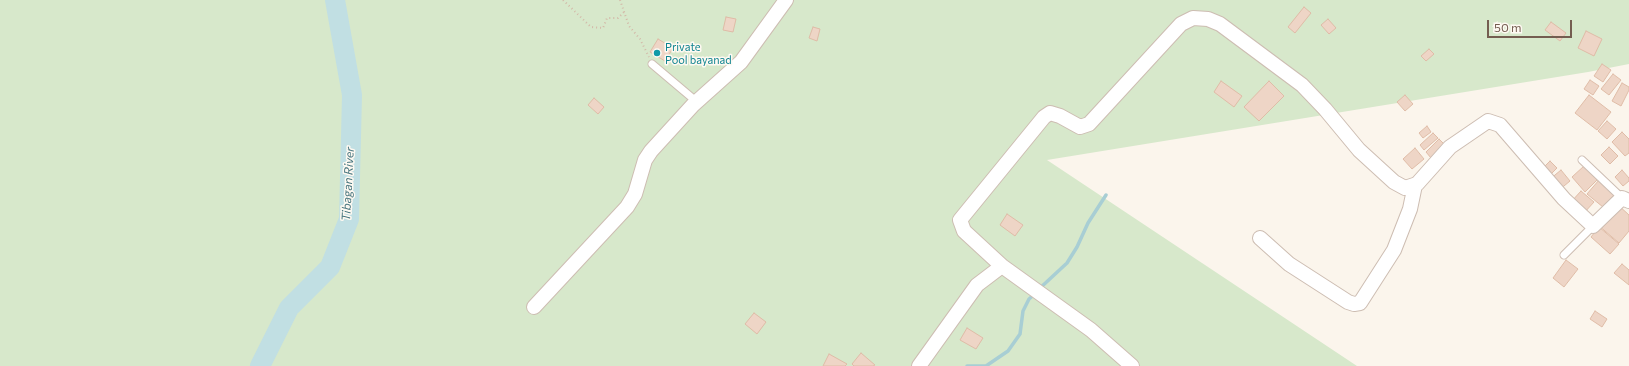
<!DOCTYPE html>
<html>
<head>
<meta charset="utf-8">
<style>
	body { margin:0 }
	#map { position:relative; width:1629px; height:366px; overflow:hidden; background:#fbf5ec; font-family:Commissioner,sans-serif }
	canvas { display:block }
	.scale { position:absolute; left:1487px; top:20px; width:85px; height:18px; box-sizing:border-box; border:2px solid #745d50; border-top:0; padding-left:5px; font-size:12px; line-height:14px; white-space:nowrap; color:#745d50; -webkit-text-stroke:3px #fef9f2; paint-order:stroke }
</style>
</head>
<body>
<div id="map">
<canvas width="1629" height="366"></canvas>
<div class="scale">50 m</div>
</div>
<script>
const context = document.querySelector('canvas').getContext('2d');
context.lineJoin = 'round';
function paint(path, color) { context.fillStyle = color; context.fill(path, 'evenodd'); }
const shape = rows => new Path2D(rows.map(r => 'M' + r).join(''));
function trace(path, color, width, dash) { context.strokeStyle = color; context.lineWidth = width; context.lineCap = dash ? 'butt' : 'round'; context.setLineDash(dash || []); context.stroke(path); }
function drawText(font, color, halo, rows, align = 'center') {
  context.font = font + ' Commissioner,sans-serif'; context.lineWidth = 3; context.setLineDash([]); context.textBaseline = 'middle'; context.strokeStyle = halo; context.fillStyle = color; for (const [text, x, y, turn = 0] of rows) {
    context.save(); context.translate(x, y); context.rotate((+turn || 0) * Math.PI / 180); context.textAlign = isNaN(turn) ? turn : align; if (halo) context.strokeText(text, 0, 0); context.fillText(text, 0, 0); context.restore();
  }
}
const green = shape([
	[0,0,1629,0,1629,64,1588,72,1047,160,1357,366,0,366]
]);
const stream = shape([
	[1039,289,1067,263,1077,247,1088,223,1106,195],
	[967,366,986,366,1008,351,1020,334,1023,311,1029,299,1035,294]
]);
const river = shape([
	[260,366,289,308,330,267,349,219,352,95,335,0]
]);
const building = shape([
	[1304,7,1311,13,1295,33,1288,27,1304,7],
	[726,17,736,19,733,32,723,30,726,17],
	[1328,19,1336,28,1329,34,1321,25,1328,19],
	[1551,22,1566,33,1560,41,1545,30,1551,22],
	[813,27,820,29,817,41,809,38,813,27],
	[1586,31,1602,39,1594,56,1578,48,1586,31],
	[658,39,673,48,665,61,650,52,658,39],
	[1429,49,1434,54,1426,61,1421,56,1429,49],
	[1602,64,1611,70,1603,82,1594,76,1602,64],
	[1613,74,1621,80,1609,95,1601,89,1613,74],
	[1590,80,1599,86,1593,95,1584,89,1590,80],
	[1221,81,1242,96,1234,107,1214,92,1221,81],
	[1269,81,1284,96,1259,121,1244,107,1269,81],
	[1622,83,1629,87,1629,90,1621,106,1612,101,1622,83],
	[1405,95,1413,104,1405,111,1397,102,1405,95],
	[1589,95,1611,112,1597,130,1575,113,1589,95],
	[594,98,604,107,598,114,588,105,594,98],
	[1607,121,1616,129,1607,139,1598,131,1607,121],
	[1427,126,1431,132,1423,138,1419,133,1427,126],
	[1622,132,1629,139,1629,153,1625,156,1612,142,1622,132],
	[1433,133,1438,138,1424,150,1420,145,1433,133],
	[1439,139,1445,145,1431,158,1426,152,1439,139],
	[1609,147,1618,156,1610,164,1601,155,1609,147],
	[1415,148,1424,159,1412,169,1403,159,1415,148],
	[1550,161,1557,168,1548,177,1541,170,1550,161],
	[1584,166,1597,180,1585,192,1572,177,1584,166],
	[1561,170,1570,181,1558,191,1549,180,1561,170],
	[1622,170,1629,178,1629,181,1623,186,1615,177,1622,170],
	[1599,180,1615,194,1603,207,1587,194,1599,180],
	[1581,191,1594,202,1584,213,1571,202,1581,191],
	[1617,204,1629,215,1629,231,1619,243,1598,225,1617,204],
	[1007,214,1023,225,1015,236,1000,225,1007,214],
	[1599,227,1619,244,1610,254,1591,237,1599,227],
	[1566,260,1578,269,1564,287,1553,278,1566,260],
	[1622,264,1629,270,1629,285,1614,273,1622,264],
	[1595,311,1607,319,1602,327,1590,319,1595,311],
	[754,313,766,322,757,334,745,324,754,313],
	[967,328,983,338,976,349,960,340,967,328],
	[861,353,875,365,873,366,854,366,852,364,861,353],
	[829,354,847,364,845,366,823,366,829,354]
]);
const path = shape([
	[563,0,591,27,603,28,607,18,618,18,624,12],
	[620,0,629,26,640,39,649,57]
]);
const service = shape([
	[652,64,697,102],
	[1582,160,1622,198],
	[1564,255,1593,226]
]);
const minor = shape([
	[1260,238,1289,264,1348,302,1354,304,1360,303,1394,250,1410,209,1415,185],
	[534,307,627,207,635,194,645,160,651,151,693,105,741,62,786,0],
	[919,366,977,285,1002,266],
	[1132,366,1091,330,1002,266,964,231,960,220,1044,117,1050,113,1060,116,1080,127,1089,124,1181,24,1193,18,1208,19,1220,24,1302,85,1325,109,1359,150,1394,182,1405,188,1417,184,1450,147,1488,121,1500,125,1564,199,1593,226,1622,198,1629,201]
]);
const markers = [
	[657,53,4,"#0f9aa8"]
];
const cultureNames = [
	["Private",665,47],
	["Pool bayanad",665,60]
];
const waterNames = [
	["Tibagan River",348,184,-87]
];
paint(green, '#d7e8cb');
trace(stream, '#a8ced4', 3.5);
trace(river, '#c1dfe3', 20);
paint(building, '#eed5c6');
trace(building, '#dfbca7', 1);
trace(service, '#cdbdb2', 9);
trace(minor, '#cdbdb2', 16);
trace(path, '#d3b9a8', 2, [1, 3]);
trace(service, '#fff', 7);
trace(minor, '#fff', 14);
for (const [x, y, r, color] of markers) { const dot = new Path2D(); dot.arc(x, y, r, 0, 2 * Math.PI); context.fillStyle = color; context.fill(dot); trace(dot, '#fef9f2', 1.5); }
drawText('11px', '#0d838f', '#fef9f2', cultureNames, 'left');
drawText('italic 12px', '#48767f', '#fef9f2', waterNames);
</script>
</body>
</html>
